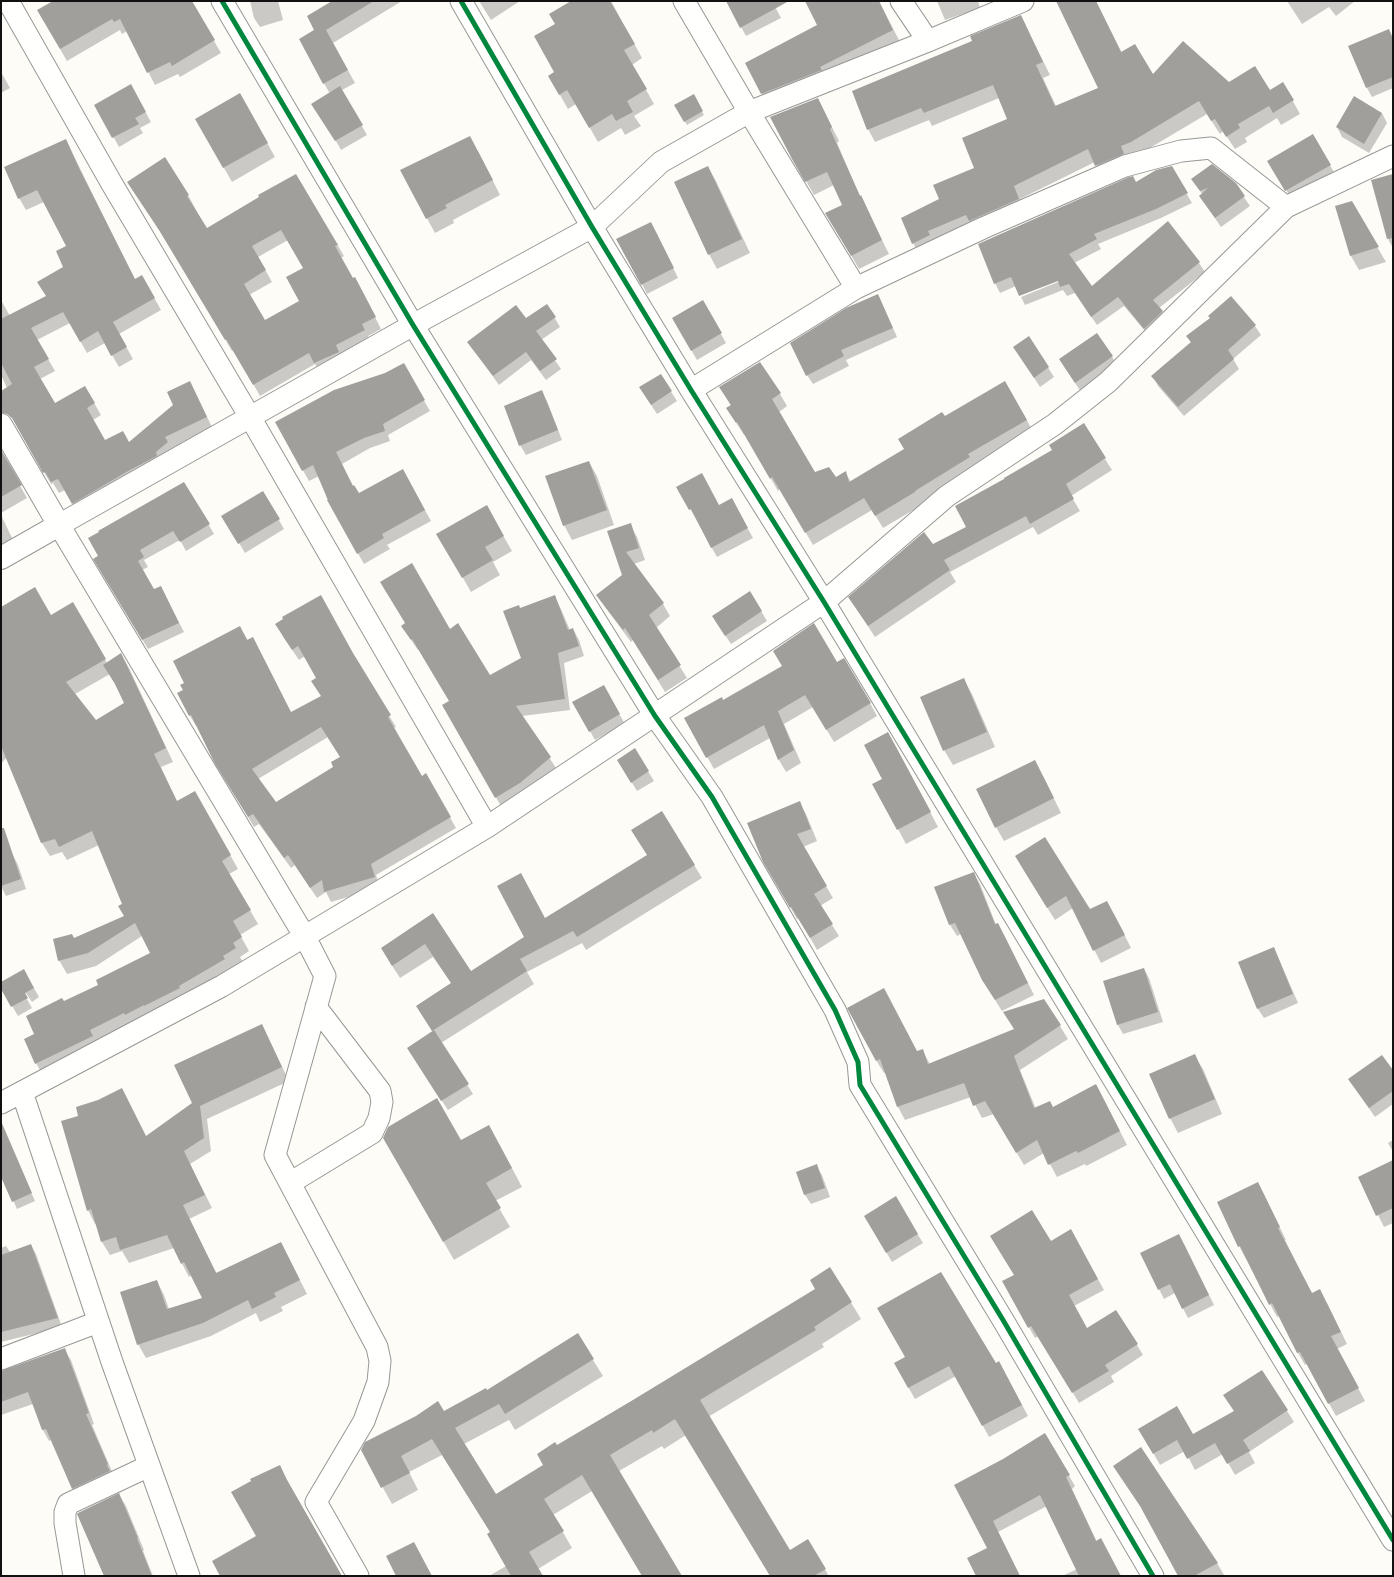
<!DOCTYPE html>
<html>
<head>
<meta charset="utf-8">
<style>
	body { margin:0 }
	#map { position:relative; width:1394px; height:1577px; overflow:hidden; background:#fdfcf7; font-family:"Source Serif 4",serif }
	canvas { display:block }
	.frame { position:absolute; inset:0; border:2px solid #111; pointer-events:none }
</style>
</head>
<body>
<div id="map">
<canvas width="1394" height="1577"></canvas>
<div class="frame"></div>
</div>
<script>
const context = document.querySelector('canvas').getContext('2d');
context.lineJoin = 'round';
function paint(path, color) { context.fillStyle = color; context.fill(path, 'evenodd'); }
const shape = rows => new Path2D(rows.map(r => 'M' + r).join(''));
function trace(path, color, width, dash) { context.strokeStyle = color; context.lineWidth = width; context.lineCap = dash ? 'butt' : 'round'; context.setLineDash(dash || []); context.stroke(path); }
const shadow = shape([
	[55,1,191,1,221,53,180,77,178,74,155,85,127,31,122,34,120,30,67,61,38,11],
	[250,1,278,1,283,20,260,27,254,18],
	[334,1,402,1,333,43,355,83,342,90,367,135,341,150,332,134,330,94,300,40,316,31],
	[479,1,520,1,491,20],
	[573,1,611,1,642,58,632,65,654,104,634,116,641,126,625,135,621,128,598,142,576,104,568,109,549,76,556,72,556,24],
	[727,1,772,1,781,18,746,36],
	[810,1,879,1,901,44,770,108,746,64,818,25],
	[937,1,978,1,980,8,945,20],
	[1057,1,1096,1,1122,53,1153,76,1229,84,1269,92,1283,83,1300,114,1281,125,1277,118,1245,138,1247,142,1235,149,1223,131,1220,134,1207,114,1138,155,1103,179,1095,162,1020,199,1026,212,920,256,913,243,940,200,976,168,1008,120,999,98,932,126,929,120,875,142,868,129,974,42,1021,16,1050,75,1043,78,1056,106,1099,88],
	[1287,1,1355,1,1336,16,1329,7,1302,24],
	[1389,30,1393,38,1393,88,1372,97,1367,88],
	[1,72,10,88,1,93],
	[131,86,151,122,140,128,143,133,119,147,96,105],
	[240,94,275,157,232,182,196,119],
	[693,95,704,115,687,125,675,105],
	[825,113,839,141,837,143,860,196,889,254,859,269,827,214,843,205,834,185,814,195,806,181],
	[1382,113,1387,123,1369,153,1342,137,1337,127],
	[1313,135,1335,174,1292,200,1269,161],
	[66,140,135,280,142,276,161,310,119,334,133,359,119,367,105,343,87,353,70,323,37,340,55,371,40,379,55,405,85,387,101,415,93,420,105,442,129,443,174,406,190,382,213,429,171,449,174,454,80,515,65,490,59,493,53,483,51,484,17,426,7,388,1,375,1,300,10,316,47,297,65,267,67,246,44,202,26,210,19,198],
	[478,151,500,195,453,220,454,223,435,233,401,171],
	[708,167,716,181,750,253,717,269,709,254,675,182],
	[1171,167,1192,203,1161,218,1098,244,1101,249,1074,263,1091,287,1168,223,1199,263,1205,272,1159,308,1167,321,1150,337,1124,306,1097,325,1075,293,1067,296,1063,290,1025,305,1021,297,1063,280,1016,286,1000,293,995,283,1136,183],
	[296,175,344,256,341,258,352,279,361,289,381,329,368,336,371,341,321,374,315,364,260,396,234,350,232,351,167,242,135,193,188,195,207,230],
	[288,240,304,269,300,301,265,321,249,295,272,282,258,257],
	[1393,175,1393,248,1389,241,1373,180],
	[1193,180,1235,184,1250,206,1221,227,1206,205,1200,196,1202,194],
	[1351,202,1386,262,1359,270,1351,256],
	[656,232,678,278,647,294,642,284],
	[878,295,897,337,846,360,849,366,813,384,807,375],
	[703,302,726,343,697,360,673,319],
	[547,305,560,327,541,340,561,369,546,380,531,360,499,385,469,343,526,319],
	[1255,326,1261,335,1233,359,1239,369,1184,416,1158,386,1153,376,1191,343,1188,337],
	[1097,334,1118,366,1081,392,1060,360],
	[1029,337,1054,377,1040,387,1020,356],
	[403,364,430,411,388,435,390,441,370,448,342,464,353,487,359,494,409,481,431,521,387,545,390,549,364,564,328,501,319,476,309,481,276,423,385,374],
	[660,375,677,401,657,414,646,397],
	[1005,382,1034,433,921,504,922,505,883,528,872,510,813,545,780,489,778,491,745,434,744,435,735,421,731,406,720,387,780,394,787,406,779,412,815,473,835,478,845,472,851,482,905,450,944,417],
	[541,392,547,401,562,440,526,455,520,445,505,407],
	[1,452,27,498,1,513],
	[1105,459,1112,470,1071,496,1080,511,1038,535,1033,527,950,572,956,582,875,637,849,597,932,546],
	[589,462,597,476,614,525,572,540,564,525],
	[184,483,214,534,186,551,180,540,144,560,148,567,142,570,153,590,161,587,184,632,148,649,94,559],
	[678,487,719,506,737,509,753,538,717,557],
	[263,492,284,529,245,553,223,516],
	[486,506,512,551,493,562,500,575,471,592,438,534],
	[1,515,15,544,1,551],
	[630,525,637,537,645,560,634,564,663,604,670,616,656,628,687,678,665,692,633,640,631,642,605,607,598,595,624,575,609,532],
	[554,596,560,607,570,630,573,629,579,640,584,656,564,663,570,710,522,716,556,768,526,794,502,808,444,705,451,701,419,649,418,650,409,637,449,630,490,676,522,659,520,609],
	[73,604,107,663,121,654,129,668,173,762,161,767,177,802,202,805,238,869,229,874,258,924,240,935,249,951,240,957,243,962,44,1077,36,1063,36,1035,64,1002,99,985,151,954,142,936,96,966,67,974,59,960,74,939,125,917,123,904,99,845,67,860,62,852,50,856,42,843,6,758,1,764,1,608,50,617],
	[110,674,125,704,95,721,75,694],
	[761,611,767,621,731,644,719,626],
	[240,627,291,713,322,697,317,678,305,656,299,660,282,635,355,659,396,727,393,728,422,777,426,775,456,828,376,875,380,888,331,902,326,892,317,898,295,865,291,868,259,824,254,827,216,763,198,725,196,726,190,716,178,694,185,690],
	[328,737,341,758,335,767,276,804,258,779],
	[837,663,870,703,877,716,834,742,813,707,784,724,801,763,786,772,779,760,770,738,714,769,685,718,723,701,783,666],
	[964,680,972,694,995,747,953,765,944,750],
	[604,687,625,724,595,740,574,703],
	[896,747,938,827,906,844,898,829,884,780],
	[635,750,654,781,637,791,624,770],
	[1043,776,1061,813,1004,841,996,827],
	[799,802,806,814,817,841,803,847,833,898,820,906,839,936,817,950,799,918,797,919,764,861],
	[662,812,702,878,586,950,582,943,527,972,534,984,441,1043,473,1094,448,1110,414,1058,433,1032,425,1019,452,984,433,957,400,978,389,961,433,915,471,972,525,937,545,919,648,856],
	[13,855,18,865,26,889,6,896,1,886,1,859],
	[1023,869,1090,911,1114,914,1131,948,1101,963,1073,908,1055,920],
	[973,873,980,884,996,925,1004,935,1034,995,1002,1011,990,992,961,934,957,936,950,925,936,887],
	[1273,948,1278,957,1298,1003,1264,1018,1258,1009,1239,962],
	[1144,969,1149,978,1163,1022,1123,1034,1118,1025,1104,982],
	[24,971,39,997,32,1002,26,993,24,994,32,1008,18,1016,1,987,1,984],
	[1044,1000,1068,1039,1020,1070,1036,1109,1053,1108,1103,1098,1127,1145,1086,1166,1085,1164,1057,1177,1044,1153,1024,1165,994,1114,982,1118,971,1097,905,1120,898,1107,886,1072,884,1073,876,1060,849,1008,917,1052,922,1050,930,1064,1015,1030],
	[262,1025,289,1081,207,1119,211,1151,190,1164,212,1208,189,1219,217,1274,281,1243,307,1294,281,1307,283,1311,260,1322,256,1313,211,1336,146,1358,138,1344,157,1281,164,1295,169,1309,203,1298,192,1275,189,1277,174,1248,129,1263,122,1251,110,1255,102,1242,97,1223,95,1224,88,1210,79,1116,99,1101,122,1090,146,1137,194,1103],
	[1194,1055,1203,1069,1222,1114,1178,1133,1170,1118],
	[1393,1072,1393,1104,1375,1117,1349,1080],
	[6,1135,35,1201,17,1209,1,1173,1,1137],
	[384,1138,461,1141,499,1144,522,1187,495,1201,510,1227,454,1260],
	[1393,1140,1393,1152,1388,1143],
	[1393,1161,1393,1223,1384,1227,1359,1177],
	[816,1166,822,1175,830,1197,811,1204,805,1195,797,1173],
	[1264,1195,1286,1240,1285,1240,1312,1294,1327,1303,1347,1344,1337,1349,1365,1401,1336,1416,1307,1364,1305,1365,1298,1353,1280,1315,1277,1317,1270,1304,1239,1246,1218,1202],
	[895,1198,923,1243,892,1262,865,1216],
	[1071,1231,1104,1290,1074,1306,1087,1329,1137,1345,1143,1355,1111,1376,1114,1382,1079,1403,1039,1336,1035,1338,1004,1282,1015,1275,1050,1242],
	[1184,1244,1214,1305,1188,1318,1175,1293,1164,1299,1141,1253],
	[31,1245,36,1254,62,1327,1,1342,1,1248,6,1246,10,1252],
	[830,1268,861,1319,822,1344,824,1347,708,1417,790,1552,807,1541,829,1576,771,1576,686,1435,664,1449,662,1446,619,1471,681,1576,643,1576,592,1491,553,1515,572,1548,538,1569,542,1576,489,1576,506,1566,491,1533,442,1455,409,1472,418,1490,392,1504,362,1450,486,1392,593,1360,603,1376,515,1430,509,1420,464,1444,496,1496,545,1466,557,1446,816,1290],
	[64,1349,71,1360,94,1424,92,1425,114,1476,79,1499,73,1488,51,1440,49,1441,43,1430,33,1404,1,1415,1,1372],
	[999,1362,1028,1416,989,1437,956,1376,915,1399,895,1364,996,1364],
	[1262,1371,1294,1422,1249,1452,1255,1463,1235,1475,1223,1454,1195,1470,1185,1451,1160,1465,1140,1429,1193,1436,1235,1412],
	[1044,1434,1075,1486,1072,1489,1097,1542,1121,1576,1062,1576,1077,1569,1047,1506,998,1532,1020,1576,977,1576,989,1548,955,1485,1004,1459],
	[279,1466,342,1576,221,1576,257,1537],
	[119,1495,126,1506,144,1550,143,1551,153,1576,105,1576],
	[1217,1563,1224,1575,1221,1576,1179,1576]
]);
const building = shape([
	[53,1,192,1,215,40,172,66,170,62,147,73,120,19,114,22,112,19,60,49,37,10],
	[332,1,374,1,326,30,348,70,323,84,299,39,314,30,307,16],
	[571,1,610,1,635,44,624,50,647,89,627,101,633,112,616,121,612,114,589,128,567,90,559,95,548,76,554,72,534,36,555,24,549,14],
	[726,1,789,1,740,28],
	[805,1,879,1,893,30,820,67,822,70,761,94,745,63,817,25],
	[1056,1,1096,1,1121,52,1135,44,1153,74,1183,41,1229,82,1255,66,1270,90,1283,82,1294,100,1273,113,1269,106,1238,124,1240,128,1226,137,1215,119,1211,121,1199,101,1131,142,1121,146,1124,154,1095,166,1088,149,1014,186,1019,199,969,221,966,215,928,231,930,235,912,244,901,218,939,199,933,185,974,168,962,138,1007,119,993,85,924,113,921,108,867,130,852,91,972,41,970,36,1021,15,1043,62,1036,65,1055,106,1098,88],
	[1389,29,1393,39,1393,77,1366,88,1348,46],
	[131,84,146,112,135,118,139,124,112,138,94,105],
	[340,86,363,125,335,141,311,104],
	[240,93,268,143,223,168,195,119],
	[694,94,703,111,684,122,674,105],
	[1354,96,1382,113,1364,144,1336,127],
	[818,98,832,127,830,129,860,196,861,195,882,240,851,256,825,213,842,205,827,172,805,182,792,159,770,117],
	[1313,134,1331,165,1285,191,1267,161],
	[470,136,493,180,445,205,447,208,426,219,400,170],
	[66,139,80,170,135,279,142,275,155,298,113,322,127,347,111,356,98,331,80,342,63,312,31,328,49,359,34,367,55,403,85,386,95,403,87,408,105,440,123,431,129,442,173,405,167,392,190,381,207,417,165,437,168,442,156,452,157,456,130,470,72,504,58,479,51,482,45,472,43,473,12,418,7,414,1,413,1,391,12,384,1,363,1,319,46,296,37,282,63,267,56,251,66,246,37,190,18,199,4,167],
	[165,157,189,195,187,196,207,228,259,197,258,195,296,174,338,245,335,246,353,278,355,277,376,317,362,324,365,330,336,345,339,352,314,363,309,353,253,385,226,339,225,340,159,230,127,182],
	[281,230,303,268,286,277,299,301,265,320,244,284,266,270,252,246],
	[1212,164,1236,183,1245,196,1215,218,1199,196,1208,188,1200,191,1191,179],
	[708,166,742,239,708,255,674,182],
	[1172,166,1188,193,1156,209,1094,234,1097,239,1069,254,1092,286,1168,221,1200,262,1153,300,1163,311,1144,329,1118,297,1091,317,1069,284,1060,287,1058,281,1019,296,1011,277,994,284,978,244,1129,177,1133,176,1136,182,1156,170],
	[1393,174,1393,238,1387,239,1371,180],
	[1352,201,1379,247,1350,256,1335,206],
	[651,222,674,268,641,285,616,239],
	[878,294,893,328,841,350,844,356,806,376,790,343,846,308],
	[1231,296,1256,325,1228,350,1234,359,1178,407,1151,376,1191,342,1186,336,1210,318,1208,316],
	[703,300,722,333,691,351,672,318],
	[547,304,556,317,536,331,557,359,540,371,526,352,493,376,467,342,516,305,526,318],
	[1097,333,1113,356,1075,383,1059,359],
	[1029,336,1049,367,1034,378,1013,347],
	[760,362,781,393,772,399,815,472,829,467,836,477,846,471,849,482,904,449,898,439,942,412,945,416,1005,381,1027,420,968,454,970,457,915,491,915,492,875,516,864,498,805,533,772,477,770,479,737,422,736,423,726,408,731,405,719,387],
	[404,363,425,400,383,424,385,431,364,438,336,452,353,486,354,485,359,493,403,469,425,510,382,534,384,538,357,554,327,500,328,500,313,465,302,471,275,422,334,390,385,373],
	[661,374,672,391,651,405,639,387],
	[542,390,558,430,519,446,504,406],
	[1084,423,1106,458,1066,484,1074,499,1030,524,1026,516,944,560,950,570,868,626,848,597,924,532,933,544,966,527,955,506,1004,479,1004,478,1052,450,1049,445],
	[1,450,22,485,1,497],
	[589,461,607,510,563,526,545,476],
	[702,473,719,505,732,498,748,528,711,548,691,509,689,510,676,487],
	[184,482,210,524,180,542,173,531,140,550,144,557,138,561,154,589,161,586,179,623,142,640,93,559,98,556,88,538,99,532,98,531],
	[263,491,280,519,238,544,221,516],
	[487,505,504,536,485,547,493,560,462,578,436,534],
	[631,523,639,548,626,552,664,603,649,615,681,665,658,680,625,628,623,630,596,595,622,575,607,531],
	[412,563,450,629,458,623,490,675,521,658,503,611,519,605,520,608,555,595,568,630,573,628,579,646,558,653,565,699,516,706,551,757,520,783,495,798,442,705,449,701,412,639,411,640,401,626,405,623,380,582],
	[35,587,51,615,73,602,106,659,66,682,96,720,124,703,115,684,103,665,121,653,166,748,154,754,177,801,195,791,231,855,222,861,251,910,233,921,242,937,233,943,236,948,223,956,225,959,179,986,180,988,144,1006,144,1005,125,1015,124,1013,90,1030,93,1036,35,1064,24,1039,34,1034,26,1016,62,998,64,1001,98,985,96,980,150,953,135,923,88,953,58,961,53,939,72,934,74,938,124,916,118,906,122,904,92,831,59,847,55,839,41,843,1,746,1,607],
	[750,591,762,611,725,636,712,616],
	[321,595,353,653,391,715,388,717,422,776,426,773,451,817,371,864,375,877,324,892,322,880,310,888,288,855,284,858,253,814,248,817,215,764,191,715,189,716,177,693,183,690,180,685,184,683,173,661,240,626,247,640,253,637,291,712,321,696,311,681,316,678,298,646,292,650,275,624,283,619,282,617],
	[321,727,340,757,331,762,333,767,276,802,252,769],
	[814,623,837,662,844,658,871,703,826,730,805,695,778,711,794,750,778,760,764,725,706,758,684,718,722,697,723,700,782,666,773,651],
	[964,678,987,732,943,751,920,697],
	[604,685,620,714,589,732,572,702],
	[888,732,931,812,897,830,872,784,882,779,864,745],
	[635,748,649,771,631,783,617,760],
	[1035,760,1054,798,995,828,976,789],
	[800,801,811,829,797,834,827,886,814,894,833,924,810,938,791,907,790,908,763,862,747,823],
	[662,811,695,865,577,937,573,931,520,959,527,971,432,1031,416,1006,451,983,425,944,392,966,381,948,433,913,471,971,524,937,497,886,521,873,545,918,647,855,631,830],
	[1,828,4,828,21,879,1,886],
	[1045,837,1090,909,1107,901,1125,935,1093,951,1066,896,1047,908,1015,856],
	[974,872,995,924,998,923,1028,983,995,1000,982,980,955,923,949,925,934,887],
	[1274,947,1293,994,1257,1009,1238,962],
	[1144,968,1158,1012,1117,1025,1103,981],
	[24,969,34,988,25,993,28,998,11,1007,1,989,1,982],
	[884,988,917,1051,923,1049,928,1064,1014,1029,1003,1012,1044,999,1061,1025,1014,1056,1034,1108,1050,1101,1053,1107,1096,1084,1120,1131,1078,1153,1076,1151,1048,1165,1037,1140,1016,1153,985,1101,973,1106,964,1083,897,1107,880,1059,876,1061,847,1008],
	[262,1024,282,1067,200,1106,204,1138,184,1151,205,1195,183,1205,216,1273,281,1242,300,1280,274,1293,276,1297,252,1309,248,1300,203,1323,137,1345,120,1292,157,1280,167,1309,202,1298,184,1262,181,1264,167,1235,120,1250,116,1237,101,1242,91,1209,87,1211,61,1121,78,1116,76,1107,98,1100,122,1088,146,1136,192,1103,174,1065],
	[434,1030,469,1084,441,1101,407,1048],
	[1195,1054,1215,1099,1169,1119,1149,1074],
	[1382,1055,1393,1070,1393,1091,1369,1108,1348,1079],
	[437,1098,461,1140,489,1125,512,1168,486,1183,501,1208,443,1242,383,1138,388,1127],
	[1,1121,32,1193,12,1202,1,1177],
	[1393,1160,1393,1208,1376,1216,1358,1177],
	[817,1164,825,1188,804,1195,796,1172],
	[1258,1182,1280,1227,1278,1228,1312,1293,1320,1289,1341,1332,1331,1336,1359,1388,1328,1404,1300,1352,1297,1353,1272,1303,1269,1305,1240,1246,1238,1247,1217,1202],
	[896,1196,918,1234,886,1253,864,1216],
	[1032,1210,1051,1241,1071,1229,1098,1279,1069,1295,1087,1328,1116,1310,1138,1344,1105,1365,1109,1371,1072,1393,1031,1326,1028,1328,1002,1281,1014,1275,990,1236],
	[1179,1234,1209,1295,1182,1309,1170,1284,1158,1290,1140,1253],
	[31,1244,58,1318,1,1332,1,1255],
	[830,1267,852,1302,814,1327,816,1330,700,1400,790,1550,808,1539,826,1569,814,1576,770,1576,675,1419,653,1433,652,1430,610,1455,682,1576,642,1576,582,1475,544,1499,564,1531,529,1552,543,1576,511,1576,487,1534,490,1532,432,1439,401,1456,410,1473,381,1488,361,1450,365,1442,416,1416,438,1401,444,1411,486,1388,487,1390,578,1333,594,1359,505,1414,499,1404,455,1428,496,1494,543,1465,537,1454,555,1442,557,1445,633,1400,815,1289,810,1280],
	[941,1272,996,1363,999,1361,1022,1405,982,1426,949,1366,908,1388,894,1363,905,1357,877,1308],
	[65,1348,89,1413,86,1414,108,1464,107,1465,110,1471,72,1489,46,1429,42,1430,28,1392,1,1402,1,1371],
	[1262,1370,1288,1410,1243,1440,1250,1451,1227,1464,1215,1443,1187,1459,1177,1440,1153,1454,1138,1429,1177,1406,1193,1434,1234,1411,1223,1395],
	[1045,1433,1070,1475,1066,1477,1096,1541,1101,1538,1121,1576,1079,1576,1040,1495,993,1521,1020,1576,976,1576,967,1558,987,1548,954,1485,1003,1459],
	[1141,1447,1218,1563,1194,1576,1178,1576,1140,1506,1113,1466],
	[280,1465,287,1480,342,1576,220,1576,212,1561,256,1536,231,1492,251,1481,250,1479],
	[119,1493,138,1538,137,1538,152,1576,104,1576,77,1514,78,1513],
	[414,1542,432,1576,396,1576,386,1556]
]);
const minor = shape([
	[8,1,112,184,250,417,487,827],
	[222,1,413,325,655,716,712,797,835,1010,858,1062,860,1085,1003,1320,1153,1576],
	[461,1,592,227,691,390,824,602,1393,1540],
	[684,1,749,112,856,288],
	[901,1,928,41],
	[691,390,856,288,983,228,1125,166,1181,151,1211,148,1286,207],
	[22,1092,112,1362,189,1576],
	[1,1103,222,986,487,827,824,602,947,496,1055,424,1108,382,1286,207,1393,156],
	[290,1183,372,1133,379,1118,382,1102,380,1091,316,1007],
	[1,1359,98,1322],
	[74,1576,65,1523,65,1512,68,1504,149,1466],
	[358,1576,316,1502,364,1421,378,1382,380,1361,377,1347,275,1155,325,976,305,937,59,525,413,325,592,227,661,162,749,112,928,41,1023,1]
]);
const tertiary = shape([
	[1,425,59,525,1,558]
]);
const cycleway = shape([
	[222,1,413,325,655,716,712,797,835,1010,858,1062,860,1085,1003,1320,1153,1576],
	[461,1,592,227,691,390,824,602,1393,1540]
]);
paint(shadow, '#0003');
paint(building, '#a19f9c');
trace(minor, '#979795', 23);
trace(tertiary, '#979795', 24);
trace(minor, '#fffffe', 21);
trace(tertiary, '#fffffe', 22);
trace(cycleway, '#00873e', 5);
</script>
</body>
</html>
